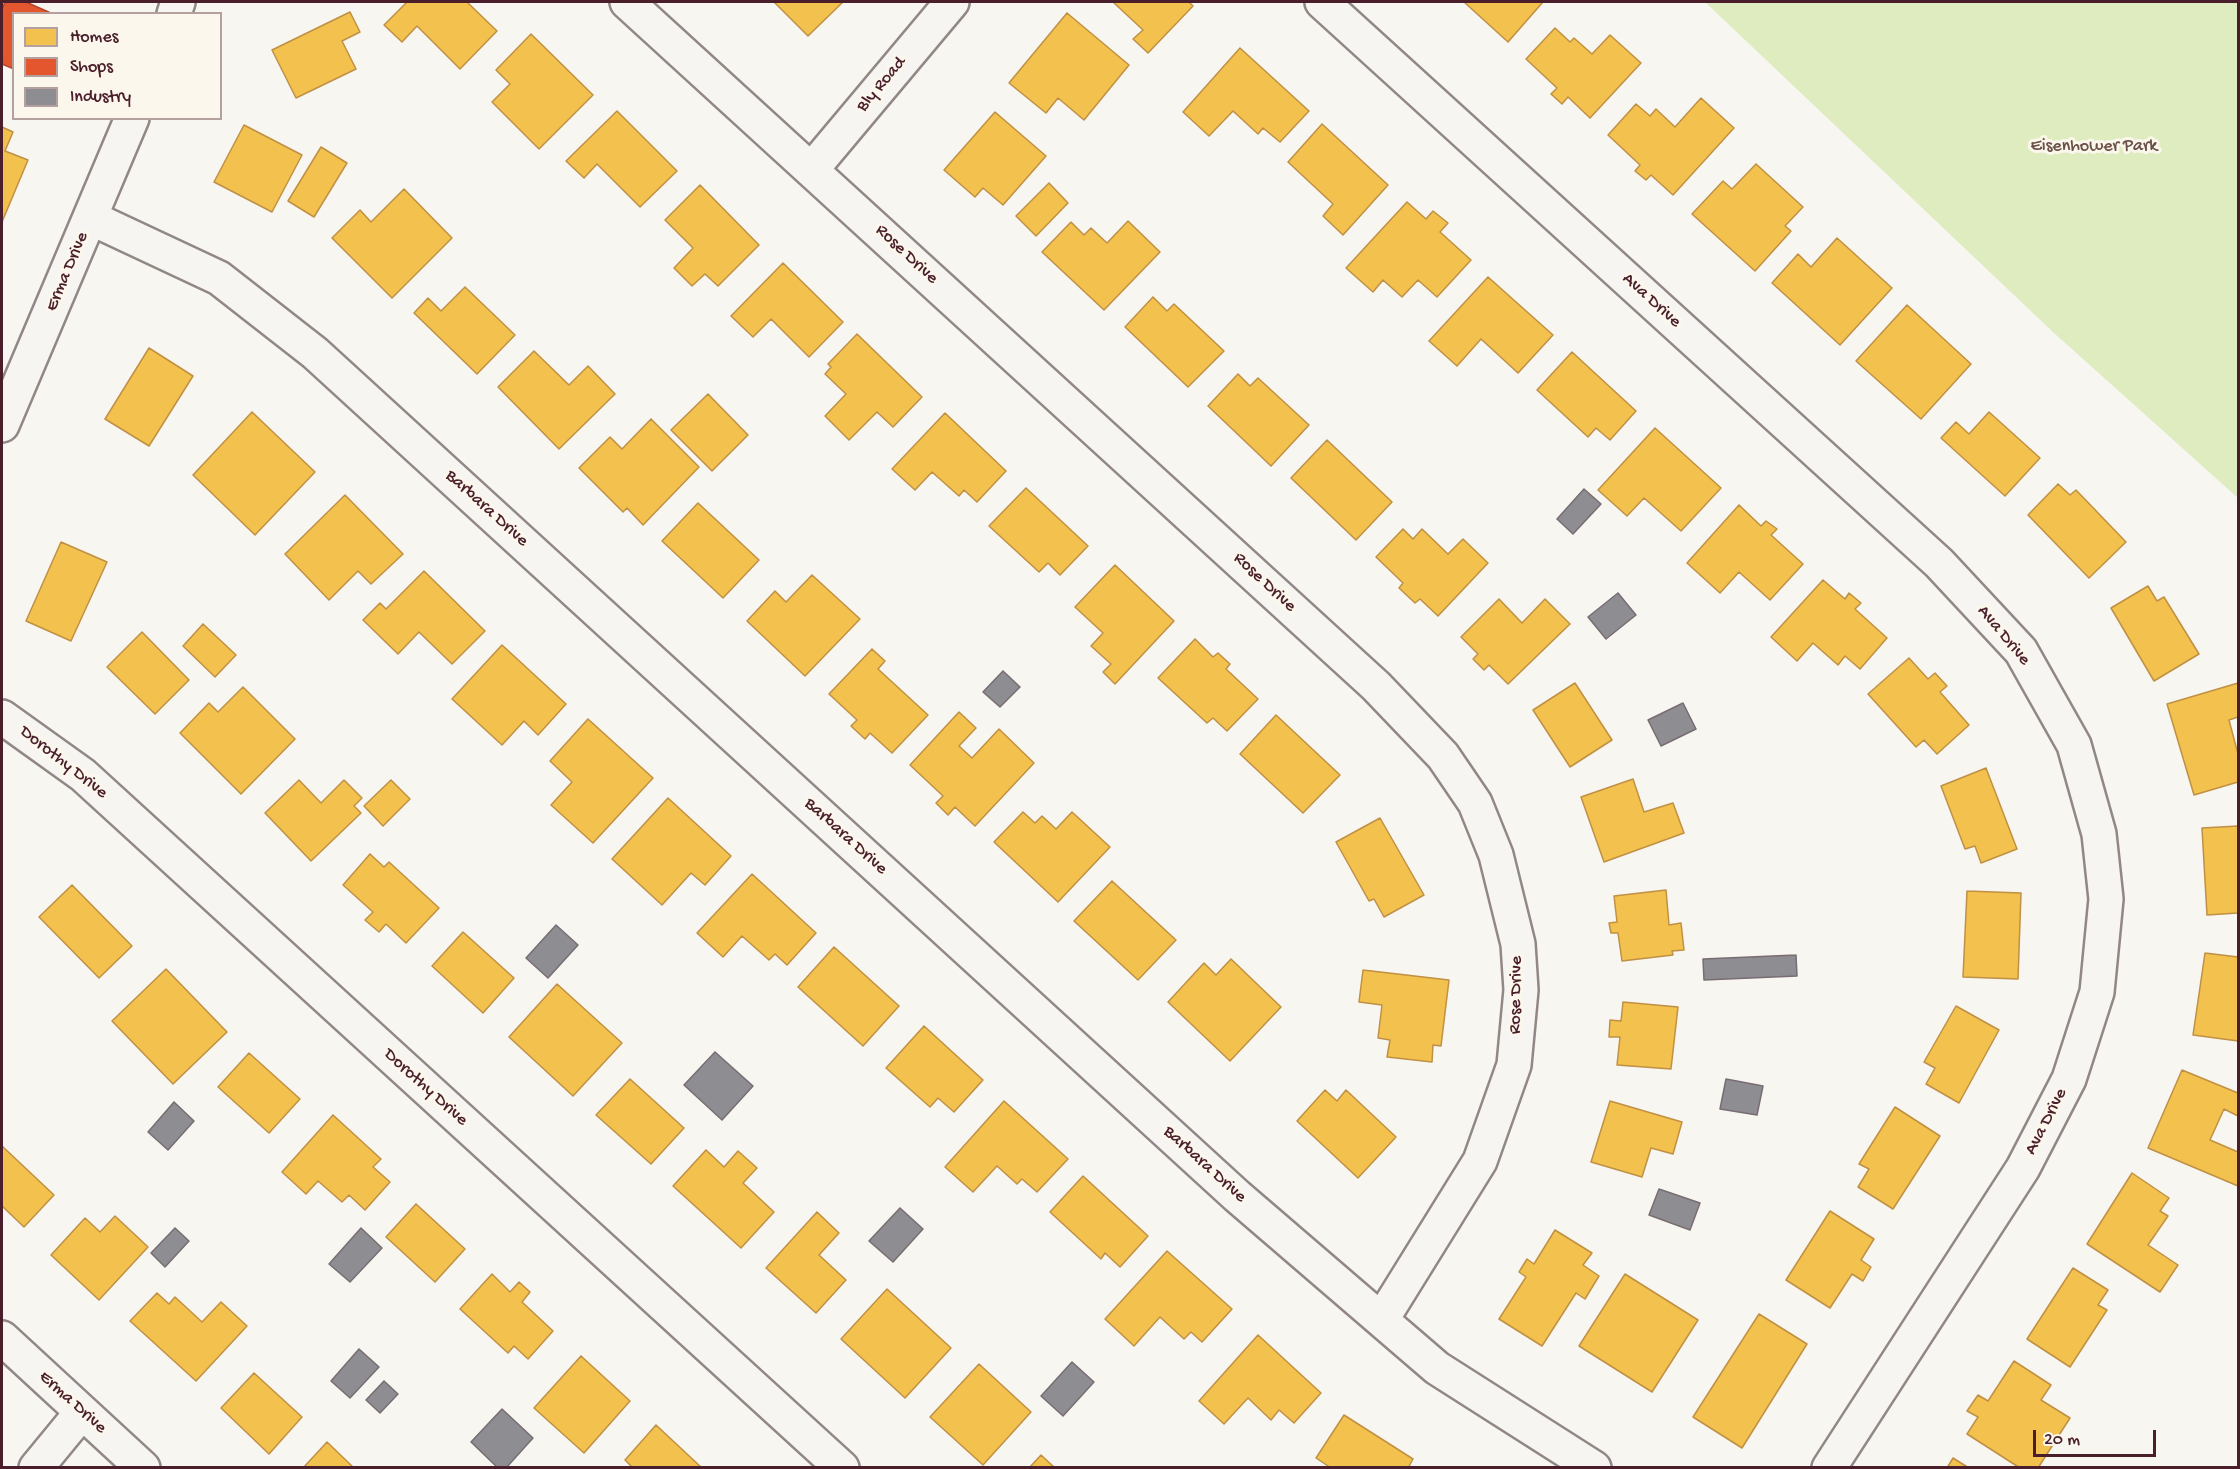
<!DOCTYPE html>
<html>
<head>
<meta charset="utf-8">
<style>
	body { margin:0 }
	#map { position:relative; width:2240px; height:1469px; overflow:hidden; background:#f8f6f0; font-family:"Gochi Hand",sans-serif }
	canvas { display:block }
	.frame { position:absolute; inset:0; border:3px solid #4a1f2b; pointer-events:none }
	.legend { position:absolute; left:12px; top:12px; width:210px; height:108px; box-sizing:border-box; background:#fbf7ec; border:2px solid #b4a19f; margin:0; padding:8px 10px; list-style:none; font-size:18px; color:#4a1f2b }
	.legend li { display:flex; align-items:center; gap:12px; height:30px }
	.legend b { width:30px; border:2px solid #b4a19f }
	.scale { position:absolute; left:2033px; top:1430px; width:123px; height:27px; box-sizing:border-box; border:3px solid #4a1f2b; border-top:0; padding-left:8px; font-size:18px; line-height:21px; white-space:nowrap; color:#4a1f2b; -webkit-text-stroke:4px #fbf7ec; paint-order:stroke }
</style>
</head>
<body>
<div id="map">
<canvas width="2240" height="1469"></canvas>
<div class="frame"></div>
<ul class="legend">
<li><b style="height:16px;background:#f2c14e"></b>Homes</li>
<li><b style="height:16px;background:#e4572e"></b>Shops</li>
<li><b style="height:16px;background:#8d8d92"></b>Industry</li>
</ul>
<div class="scale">20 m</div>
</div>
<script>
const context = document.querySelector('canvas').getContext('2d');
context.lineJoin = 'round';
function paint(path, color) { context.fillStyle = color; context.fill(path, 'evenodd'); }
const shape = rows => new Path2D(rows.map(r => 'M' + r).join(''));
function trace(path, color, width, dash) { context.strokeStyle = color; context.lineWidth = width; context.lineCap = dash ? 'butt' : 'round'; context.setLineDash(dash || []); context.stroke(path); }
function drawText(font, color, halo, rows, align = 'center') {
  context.font = font + ' "Gochi Hand",sans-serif'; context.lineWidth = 6; context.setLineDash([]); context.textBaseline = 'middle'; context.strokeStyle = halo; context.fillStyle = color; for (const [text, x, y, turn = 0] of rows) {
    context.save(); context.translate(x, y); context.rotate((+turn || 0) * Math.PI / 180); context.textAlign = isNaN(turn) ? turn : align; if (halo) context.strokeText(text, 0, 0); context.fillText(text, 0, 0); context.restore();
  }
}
const green = shape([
	[1705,2,2238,2,2238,498,2054,333]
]);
const homes = shape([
	[407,2,467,2,497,31,460,69,417,26,402,42,384,25,407,2],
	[774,2,843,2,808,36,774,2],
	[1113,2,1189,2,1193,6,1148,53,1133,39,1143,30,1113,2],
	[1464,2,1543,2,1508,42,1464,2],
	[350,12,360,32,342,41,356,69,296,98,272,50,350,12],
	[1067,13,1129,65,1084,120,1058,98,1046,113,1009,83,1067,13],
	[1555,28,1570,42,1574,38,1592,54,1610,35,1641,63,1590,118,1568,97,1562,104,1551,94,1557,88,1526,59,1555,28],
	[531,34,593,95,539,149,492,102,510,84,496,70,531,34],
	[1240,48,1309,111,1280,142,1263,128,1258,134,1233,111,1209,136,1183,112,1240,48],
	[1701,98,1734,128,1673,195,1651,175,1646,180,1635,171,1640,165,1608,135,1636,104,1650,116,1656,109,1675,127,1701,98],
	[617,111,677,171,640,207,597,164,584,178,566,161,617,111],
	[995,112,1046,156,1003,205,983,188,975,197,944,170,995,112],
	[1322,124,1388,185,1343,235,1323,216,1333,204,1288,162,1322,124],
	[244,125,302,155,272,212,214,182,244,125],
	[2,127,13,132,5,151,28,160,2,222,2,127],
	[321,147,347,163,314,217,288,201,321,147],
	[1756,164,1803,207,1785,226,1791,231,1755,271,1692,214,1723,181,1732,189,1756,164],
	[1049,183,1068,203,1036,236,1016,216,1049,183],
	[700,185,759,245,718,286,705,274,692,286,674,268,693,248,665,220,700,185],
	[404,189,452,238,392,298,332,238,360,210,371,222,404,189],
	[1407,202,1426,219,1433,211,1448,223,1440,232,1471,260,1437,297,1418,280,1402,297,1383,280,1373,292,1346,268,1407,202],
	[1128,221,1160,252,1104,310,1042,252,1071,222,1084,235,1091,228,1107,243,1128,221],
	[1837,238,1892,288,1840,345,1772,283,1798,254,1811,267,1837,238],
	[783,263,843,322,809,357,771,319,753,337,731,316,783,263],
	[1488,277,1553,335,1518,373,1481,339,1457,366,1429,341,1488,277],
	[465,287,515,335,477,374,414,313,428,298,441,311,465,287],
	[1153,297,1167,311,1174,304,1224,351,1188,387,1125,327,1153,297],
	[1907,305,1971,364,1921,419,1856,361,1907,305],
	[857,334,922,397,893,427,877,412,849,440,825,416,846,394,825,374,831,367,828,364,857,334],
	[149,348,193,376,149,446,105,419,149,348],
	[534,351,569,385,588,366,615,394,559,449,498,387,534,351],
	[1572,352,1636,411,1610,440,1596,428,1588,437,1537,390,1572,352],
	[1238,374,1250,386,1258,378,1309,425,1271,466,1208,406,1238,374],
	[708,394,748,435,712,471,671,430,708,394],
	[252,412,315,472,255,535,193,475,252,412],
	[1989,412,2040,458,2005,496,1941,438,1956,422,1969,434,1989,412],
	[945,413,1006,471,977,502,964,490,959,496,932,472,915,490,892,469,945,413],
	[651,419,699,467,643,525,627,508,623,512,579,468,610,437,622,449,651,419],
	[1655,428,1721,488,1681,531,1644,498,1627,516,1598,490,1655,428],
	[1327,440,1392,502,1356,540,1291,478,1327,440],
	[2058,484,2070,495,2076,490,2126,542,2089,578,2028,515,2058,484],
	[1026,488,1088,546,1060,575,1048,563,1039,572,989,526,1026,488],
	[345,495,403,554,371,584,358,571,329,600,285,554,345,495],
	[698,503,759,560,723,598,662,541,698,503],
	[1739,505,1761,526,1766,521,1777,529,1771,535,1803,564,1770,600,1739,572,1720,593,1687,563,1739,505],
	[1403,529,1413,539,1422,529,1448,554,1463,539,1488,563,1438,616,1420,599,1415,603,1399,588,1403,583,1376,557,1403,529],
	[61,542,107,562,71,641,26,621,61,542],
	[1115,565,1174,621,1115,684,1103,672,1111,664,1091,646,1103,633,1075,607,1115,565],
	[424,571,485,631,452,664,419,632,398,654,363,620,380,603,386,609,424,571],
	[812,575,860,619,805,676,747,621,775,591,786,602,812,575],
	[1823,580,1845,599,1849,593,1861,603,1855,609,1887,638,1860,669,1845,656,1838,665,1813,643,1797,661,1771,637,1823,580],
	[2148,586,2157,601,2164,597,2199,654,2154,681,2111,608,2148,586],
	[1499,599,1522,623,1545,599,1570,624,1508,684,1489,665,1484,670,1473,659,1478,654,1461,637,1499,599],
	[203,624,236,655,215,677,183,646,203,624],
	[142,632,189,680,155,714,107,667,142,632],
	[1195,639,1213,657,1218,653,1230,664,1226,669,1258,699,1227,731,1213,718,1207,723,1158,678,1195,639],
	[502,645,566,704,538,735,524,721,502,745,452,699,502,645],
	[872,649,885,661,878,669,928,715,892,753,870,733,865,739,851,726,857,720,829,694,872,649],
	[1909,658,1928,679,1935,673,1947,686,1940,692,1969,725,1937,754,1924,740,1916,747,1868,694,1909,658],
	[1575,683,1612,740,1570,767,1533,710,1575,683],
	[2238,683,2238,717,2229,720,2238,754,2238,782,2194,795,2167,704,2238,683],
	[243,687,295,739,241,794,180,733,209,703,218,712,243,687],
	[959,712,976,728,959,746,972,758,999,729,1034,763,975,826,955,807,948,815,936,803,943,796,910,765,959,712],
	[1276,715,1340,775,1303,813,1240,754,1276,715],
	[588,719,653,778,593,843,551,805,572,782,550,761,588,719],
	[1986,768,2017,849,1981,863,1975,846,1965,849,1941,786,1986,768],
	[1633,779,1644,812,1673,803,1684,833,1604,862,1581,797,1633,779],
	[299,780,321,803,344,780,362,798,354,806,361,813,311,861,265,813,299,780],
	[391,780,410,799,383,826,364,806,391,780],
	[668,798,731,856,705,885,691,873,662,905,612,859,668,798],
	[1023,812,1035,823,1042,816,1056,829,1072,812,1110,847,1058,902,994,842,1023,812],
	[1380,818,1424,895,1384,917,1374,899,1369,901,1336,842,1380,818],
	[2238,826,2238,913,2207,915,2202,828,2238,826],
	[370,854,384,867,389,862,439,908,406,943,386,924,379,932,365,920,373,912,343,885,370,854],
	[752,874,816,933,787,965,775,954,769,960,742,936,723,957,697,933,752,874],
	[1112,881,1176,940,1138,980,1074,921,1112,881],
	[72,885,132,946,99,978,39,917,72,885],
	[1666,890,1669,925,1681,923,1684,950,1672,951,1673,955,1622,961,1618,933,1611,933,1609,923,1617,922,1614,896,1666,890],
	[1967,891,2021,893,2018,979,1963,977,1967,891],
	[463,932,514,978,483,1013,432,966,463,932],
	[834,947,899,1006,863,1046,798,987,834,947],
	[2205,953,2238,957,2238,1041,2193,1035,2205,953],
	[1231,959,1281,1007,1230,1061,1168,1002,1204,963,1216,975,1231,959],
	[166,969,227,1032,173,1084,112,1021,166,969],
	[1363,970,1449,980,1441,1046,1433,1045,1432,1062,1387,1057,1390,1040,1378,1038,1382,1005,1359,1002,1363,970],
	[557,984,622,1043,573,1096,509,1037,557,984],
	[1623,1002,1678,1007,1671,1069,1617,1065,1620,1037,1609,1037,1610,1020,1621,1021,1623,1002],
	[1956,1006,1999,1030,1959,1103,1926,1084,1935,1068,1924,1062,1956,1006],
	[924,1026,983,1080,954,1112,938,1098,930,1107,886,1068,924,1026],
	[249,1053,300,1099,269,1133,218,1087,249,1053],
	[2182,1070,2238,1093,2238,1116,2224,1109,2210,1140,2238,1152,2238,1186,2148,1148,2182,1070],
	[630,1079,684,1128,651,1164,596,1115,630,1079],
	[1325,1090,1337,1101,1346,1090,1396,1137,1358,1178,1297,1121,1325,1090],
	[1004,1101,1068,1159,1037,1192,1022,1179,1017,1184,997,1166,973,1192,945,1167,1004,1101],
	[1610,1101,1682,1122,1673,1154,1651,1148,1642,1177,1591,1162,1610,1101],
	[1895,1107,1940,1136,1893,1209,1858,1187,1869,1169,1859,1164,1895,1107],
	[333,1115,381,1159,373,1167,390,1182,365,1210,349,1195,342,1202,318,1181,306,1194,282,1172,333,1115],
	[2,1146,54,1195,24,1227,2,1206,2,1146],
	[706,1150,724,1167,738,1151,757,1168,743,1183,774,1212,741,1248,673,1186,706,1150],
	[2132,1173,2169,1198,2160,1211,2168,1216,2148,1245,2178,1265,2160,1292,2087,1244,2132,1173],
	[1083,1176,1148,1236,1120,1267,1105,1253,1101,1259,1050,1212,1083,1176],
	[416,1204,465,1249,435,1282,386,1237,416,1204],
	[1830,1211,1874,1239,1861,1260,1871,1267,1863,1281,1852,1274,1830,1308,1786,1280,1830,1211],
	[817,1212,839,1233,819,1255,846,1280,816,1313,766,1268,817,1212],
	[115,1216,148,1247,99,1300,51,1255,85,1218,100,1232,115,1216],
	[1555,1230,1592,1253,1583,1265,1599,1276,1585,1299,1576,1293,1542,1346,1499,1319,1526,1277,1519,1272,1527,1259,1534,1264,1555,1230],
	[1167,1251,1232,1309,1202,1342,1191,1332,1184,1339,1160,1317,1134,1346,1105,1319,1167,1251],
	[2073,1268,2108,1290,2098,1305,2107,1310,2070,1367,2027,1339,2073,1268],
	[492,1274,510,1292,519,1282,530,1292,522,1302,553,1331,528,1359,514,1346,508,1353,460,1309,492,1274],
	[1625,1274,1698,1320,1652,1392,1579,1346,1625,1274],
	[887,1289,951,1348,905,1398,841,1339,887,1289],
	[157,1293,169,1304,175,1297,202,1322,221,1302,247,1326,196,1381,130,1321,157,1293],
	[1759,1314,1807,1344,1742,1448,1693,1417,1759,1314],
	[1258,1335,1321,1393,1294,1423,1279,1410,1271,1420,1248,1398,1224,1424,1199,1401,1258,1335],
	[581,1356,630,1401,584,1453,534,1408,581,1356],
	[2014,1361,2051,1385,2041,1400,2070,1418,2038,1468,2020,1468,1967,1434,1978,1417,1967,1411,1978,1395,1988,1401,2014,1361],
	[979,1364,1031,1412,983,1465,930,1417,979,1364],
	[254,1373,302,1417,269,1454,221,1408,254,1373],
	[1344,1415,1413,1459,1408,1468,1331,1468,1316,1458,1344,1415],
	[656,1425,702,1468,633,1468,625,1460,656,1425],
	[327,1442,354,1468,303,1468,327,1442],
	[1041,1455,1055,1468,1029,1468,1041,1455],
	[1953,1458,1969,1468,1947,1468,1953,1458]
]);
const shops = shape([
	[5,2,26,2,53,14,14,14,14,69,2,64,2,9,5,2]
]);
const industry = shape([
	[1584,489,1601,504,1573,534,1557,519,1584,489],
	[1618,593,1636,615,1606,639,1588,617,1618,593],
	[1003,671,1020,687,1000,707,983,692,1003,671],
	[1683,703,1696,729,1661,746,1648,720,1683,703],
	[556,925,578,945,548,978,526,958,556,925],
	[1796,955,1797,976,1704,980,1703,959,1796,955],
	[715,1052,753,1086,722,1120,684,1085,715,1052],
	[1726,1079,1763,1086,1757,1115,1720,1109,1726,1079],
	[174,1102,194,1121,168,1150,148,1132,174,1102],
	[1659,1189,1700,1203,1690,1230,1649,1215,1659,1189],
	[900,1208,923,1229,893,1262,869,1241,900,1208],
	[175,1228,189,1241,165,1267,151,1253,175,1228],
	[361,1228,382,1248,350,1282,329,1264,361,1228],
	[359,1349,379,1367,350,1398,331,1381,359,1349],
	[1072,1362,1094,1382,1063,1416,1041,1396,1072,1362],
	[384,1381,398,1394,380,1413,366,1400,384,1381],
	[502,1409,533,1438,506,1468,498,1468,471,1442,502,1409]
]);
const minor = shape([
	[627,2,1376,686,1443,756,1475,803,1496,855,1518,944,1521,990,1514,1065,1480,1161,1382,1319],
	[1322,2,1939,563,2021,651,2074,745,2099,834,2106,899,2097,992,2069,1079,2023,1168,1829,1468],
	[174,14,178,2],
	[812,169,952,2],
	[91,218,219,278,315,353,1237,1196,1437,1368,1594,1468],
	[2,425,132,118],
	[2,717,83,775,842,1468],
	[2,1338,143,1468],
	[36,1468,82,1412]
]);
const streetNames = [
	["Bly Road",882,85,-50],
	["Rose Drive",906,255,43],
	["Erma Drive",68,272,-67],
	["Ava Drive",1651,301,42],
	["Barbara Drive",486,509,42],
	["Rose Drive",1264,583,43],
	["Ava Drive",2003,636,50],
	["Dorothy Drive",63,763,38],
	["Barbara Drive",845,837,42],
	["Rose Drive",1517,995,-89],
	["Dorothy Drive",425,1088,42],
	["Ava Drive",2047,1122,-63],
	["Barbara Drive",1204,1165,42],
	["Erma Drive",72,1403,42]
];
const parkNames = [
	["Eisenhower Park",2094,147]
];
paint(green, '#deecc0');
paint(homes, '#f2c14e');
trace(homes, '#c09044', 1.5);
paint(shops, '#e4572e');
trace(shops, '#b6462d', 1.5);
paint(industry, '#8d8d92');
trace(industry, '#796c73', 1.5);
trace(minor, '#918787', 38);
trace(minor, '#f6f5f1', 33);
drawText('18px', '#4a1f2b', '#fbf7ec', streetNames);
drawText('18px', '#6a5046', '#fbf7ec', parkNames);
</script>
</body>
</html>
